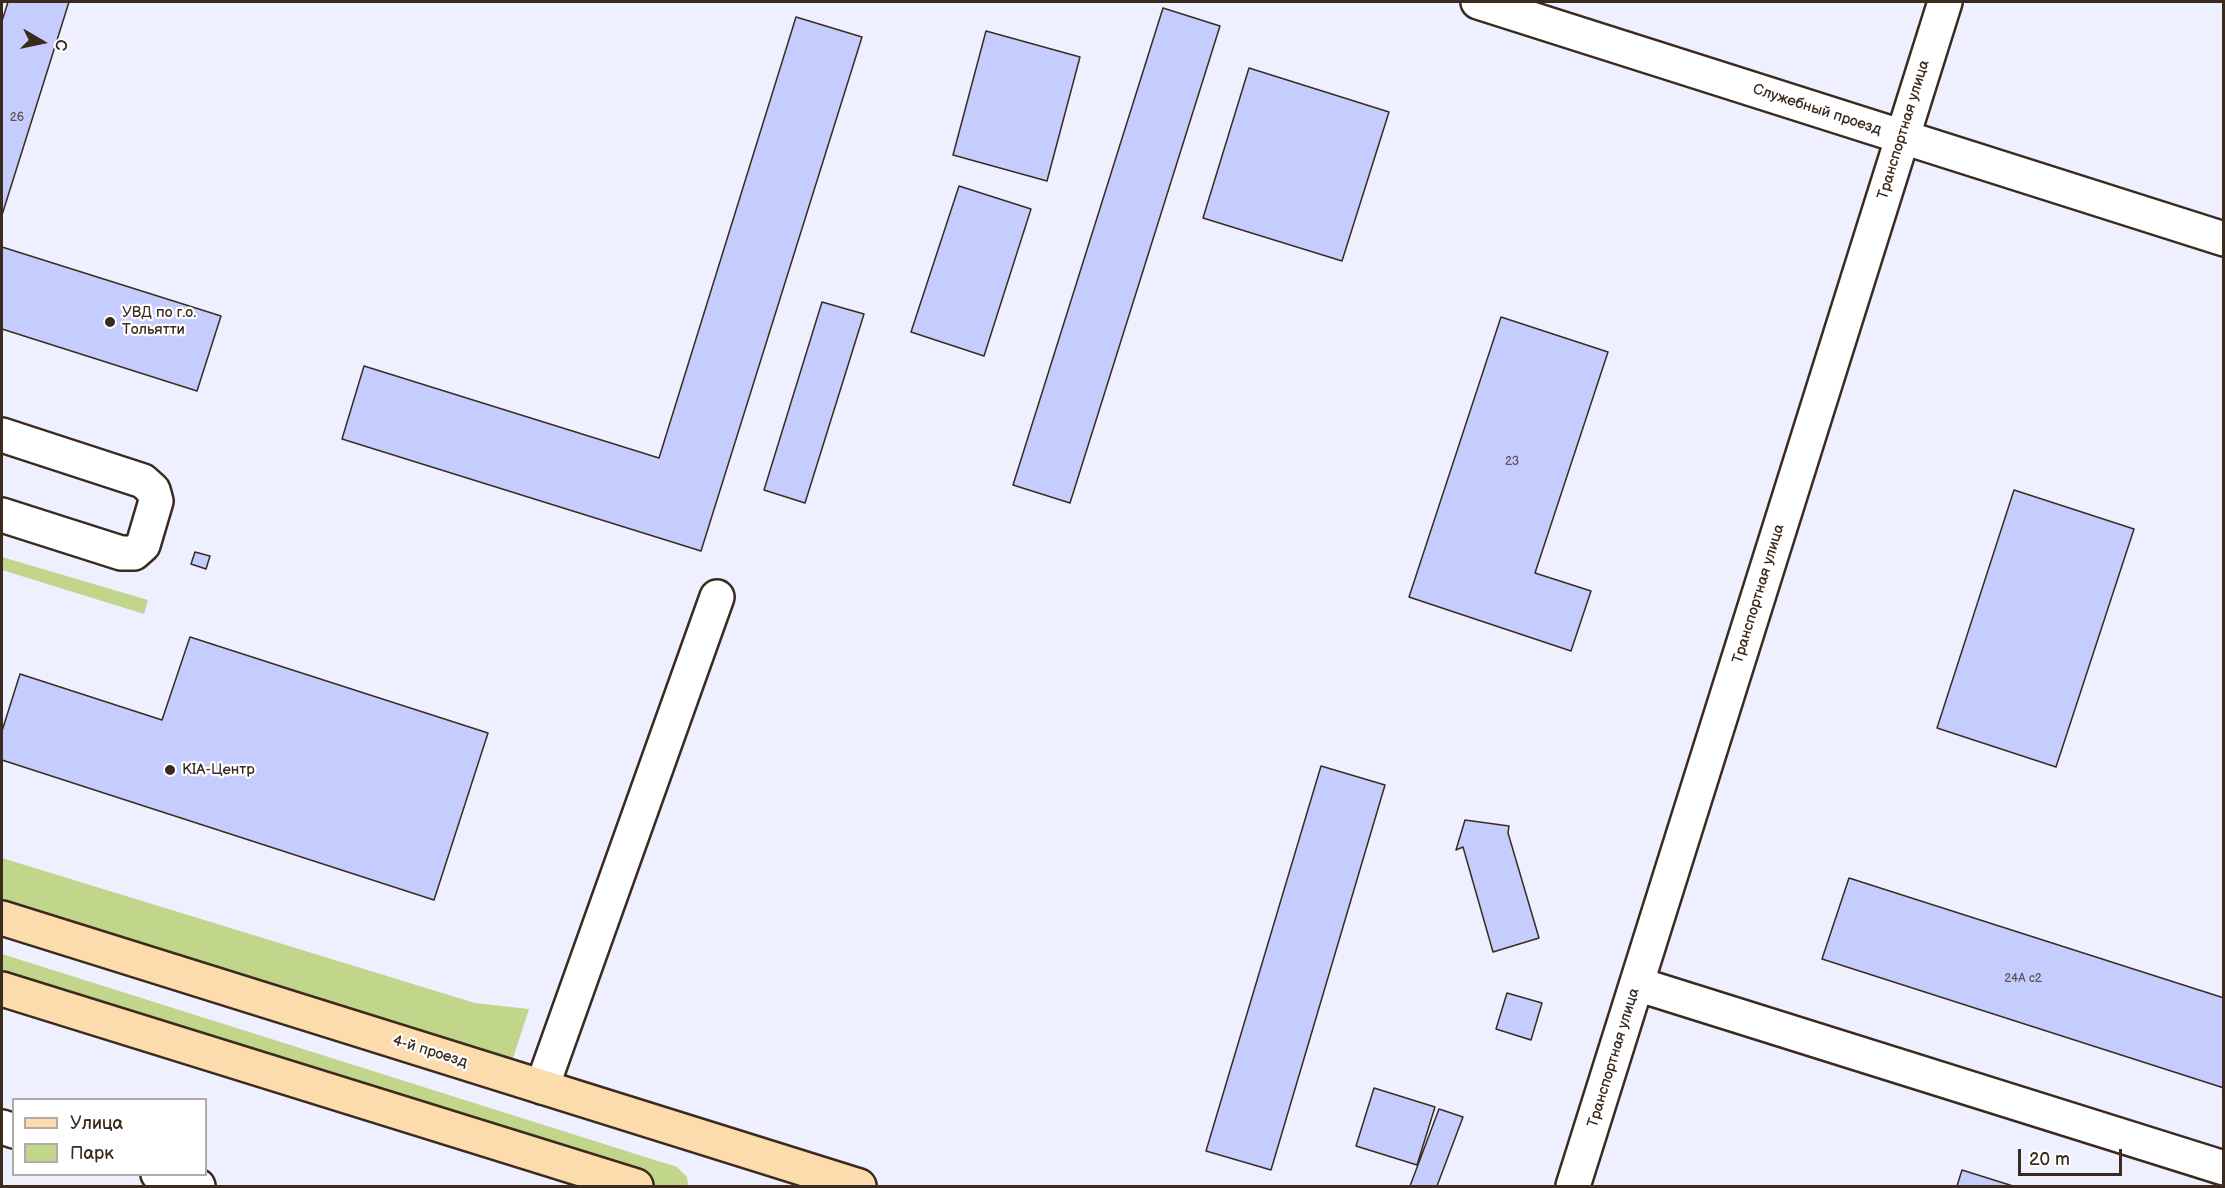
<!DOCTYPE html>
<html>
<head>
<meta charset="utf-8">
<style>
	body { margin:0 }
	#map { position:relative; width:2225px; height:1188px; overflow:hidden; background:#fff; font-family:"Balsamiq Sans",sans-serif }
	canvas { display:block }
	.frame { position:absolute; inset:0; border:3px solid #3b2a1e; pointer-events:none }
	.legend { position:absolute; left:12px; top:1098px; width:195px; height:78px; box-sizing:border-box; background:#fff; border:2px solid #b1aaa5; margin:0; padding:8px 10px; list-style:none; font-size:18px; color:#3b2a1e }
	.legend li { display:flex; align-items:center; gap:12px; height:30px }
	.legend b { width:30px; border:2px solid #b1aaa5 }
	.north { position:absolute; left:12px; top:12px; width:60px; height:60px; -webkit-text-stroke:4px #fff; paint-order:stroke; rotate:99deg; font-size:16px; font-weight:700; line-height:24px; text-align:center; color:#3b2a1e }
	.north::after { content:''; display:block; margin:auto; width:21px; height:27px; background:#3b2a1e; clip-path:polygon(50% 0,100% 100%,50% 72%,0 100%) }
	.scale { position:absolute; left:2018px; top:1149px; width:104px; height:27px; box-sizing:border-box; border:3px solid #3b2a1e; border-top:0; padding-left:8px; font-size:18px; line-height:21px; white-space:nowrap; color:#3b2a1e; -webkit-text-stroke:4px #fff; paint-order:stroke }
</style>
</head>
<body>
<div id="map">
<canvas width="2225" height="1188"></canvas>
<div class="frame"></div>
<ul class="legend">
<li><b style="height:8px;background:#fcdcac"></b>Улица</li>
<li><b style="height:16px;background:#c1d68b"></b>Парк</li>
</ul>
<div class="north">С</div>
<div class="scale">20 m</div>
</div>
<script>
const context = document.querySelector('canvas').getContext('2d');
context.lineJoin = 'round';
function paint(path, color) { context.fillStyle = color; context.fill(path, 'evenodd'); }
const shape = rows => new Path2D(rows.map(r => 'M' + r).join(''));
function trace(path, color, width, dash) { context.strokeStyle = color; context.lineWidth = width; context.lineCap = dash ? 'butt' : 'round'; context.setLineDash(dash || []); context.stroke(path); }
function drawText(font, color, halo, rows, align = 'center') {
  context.font = font + ' "Balsamiq Sans",sans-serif'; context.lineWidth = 4.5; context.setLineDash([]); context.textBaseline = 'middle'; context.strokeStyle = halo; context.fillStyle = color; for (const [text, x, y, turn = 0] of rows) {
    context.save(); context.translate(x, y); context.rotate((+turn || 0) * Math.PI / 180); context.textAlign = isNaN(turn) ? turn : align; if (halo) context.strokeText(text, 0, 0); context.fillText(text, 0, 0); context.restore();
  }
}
const built = shape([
	[2,2,2223,2,2223,1186,2,1186],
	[14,1100,206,1100,206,1174,14,1174]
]);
const green = shape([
	[2,557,148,600,144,614,2,570],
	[2,858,475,1003,529,1009,512,1061,2,913],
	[2,954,677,1167,687,1177,688,1184,686,1186,656,1186,2,980]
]);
const building = shape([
	[8,2,69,2,2,215,2,21,8,2],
	[1163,8,1220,26,1070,503,1013,485,1163,8],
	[796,17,862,37,701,551,342,439,364,366,659,458,796,17],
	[986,31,1080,57,1047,181,953,155,986,31],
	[1249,68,1389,112,1342,261,1203,218,1249,68],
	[959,186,1031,209,984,356,911,332,959,186],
	[2,247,221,316,197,391,2,329,2,247],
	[822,302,864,314,805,503,764,490,822,302],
	[1501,317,1608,352,1535,573,1591,591,1571,651,1409,597,1501,317],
	[2014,490,2134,529,2056,767,1937,728,2014,490],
	[195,552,210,556,206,569,191,564,195,552],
	[190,637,488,733,434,900,2,760,2,731,20,674,162,720,190,637],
	[1321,766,1385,785,1271,1170,1206,1151,1321,766],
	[1465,820,1509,826,1508,833,1539,938,1493,952,1463,847,1456,850,1465,820],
	[1849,878,2224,998,2224,1088,1822,959,1849,878],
	[1507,993,1542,1003,1531,1040,1496,1029,1507,993],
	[1374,1088,1435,1107,1417,1165,1356,1146,1374,1088],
	[1439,1109,1463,1117,1437,1186,1410,1186,1439,1109],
	[1962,1170,2013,1186,1957,1186,1962,1170]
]);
const minor = shape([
	[1478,2,2224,239],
	[2,435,143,481,153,490,156,501,143,545,134,553,121,553,2,515],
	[1637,984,2224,1168],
	[542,1087,717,597],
	[2,1127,14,1131],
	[158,1174,198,1186],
	[1573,1186,1945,2]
]);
const major = shape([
	[2,918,859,1186],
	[2,989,636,1186]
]);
const markers = [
	[110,322,6,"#3b2a1e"],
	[170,770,6,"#3b2a1e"]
];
const numberNames = [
	["26",17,118],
	["23",1512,462],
	["24А с2",2023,979]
];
const streetNames = [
	["Служебный проезд",1817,110,18],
	["Транспортная улица",1904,130,-73],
	["Транспортная улица",1759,594,-73],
	["4-й проезд",430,1052,17],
	["Транспортная улица",1614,1058,-73]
];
const poiNames = [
	["УВД по г.о.",122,313],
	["Тольятти",122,330],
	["KIA-Центр",182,770]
];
paint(built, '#eef0ff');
paint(green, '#c1d68b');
paint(building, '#c5ccfe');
trace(building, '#3b2a1e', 1.5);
trace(minor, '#3b2a1e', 38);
trace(major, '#3b2a1e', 38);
trace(minor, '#fff', 33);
trace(major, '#fcdcac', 33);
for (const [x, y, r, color] of markers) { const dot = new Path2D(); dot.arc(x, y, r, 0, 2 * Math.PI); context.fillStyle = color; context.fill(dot); trace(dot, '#fff', 2); }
drawText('12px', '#5e5256', null, numberNames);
drawText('15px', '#3b2a1e', '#fff', streetNames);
drawText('15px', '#3b2a1e', '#fff', poiNames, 'left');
</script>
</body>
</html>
